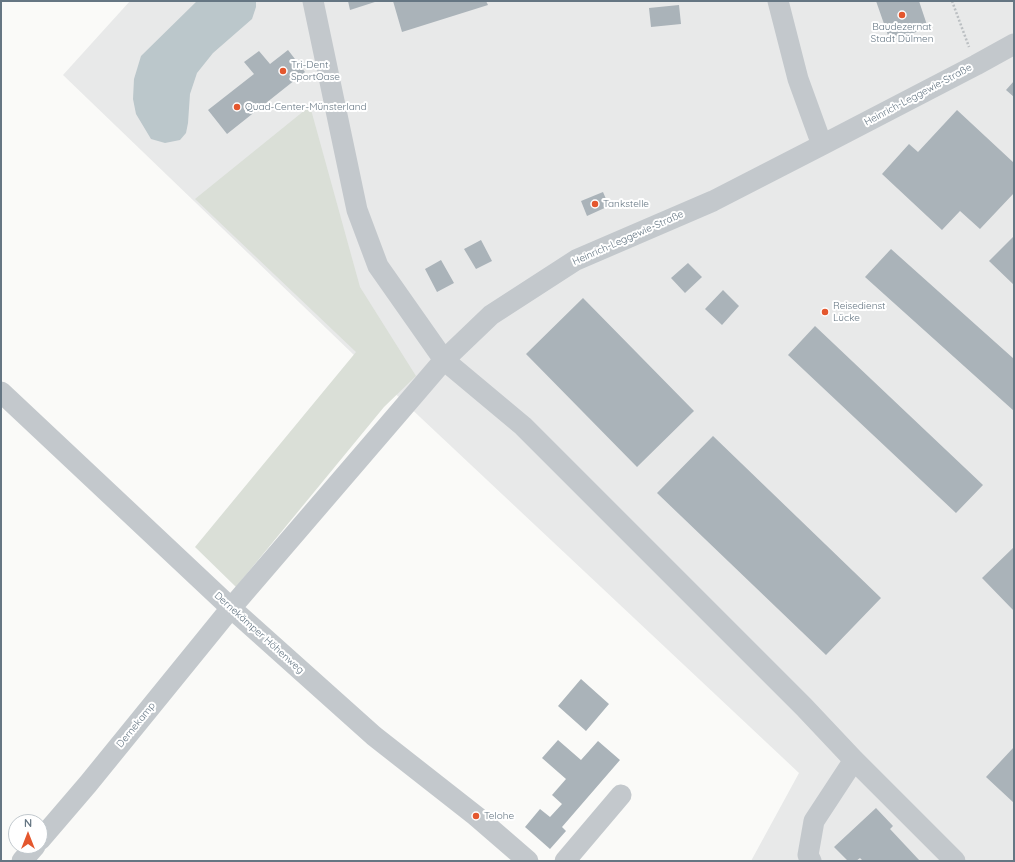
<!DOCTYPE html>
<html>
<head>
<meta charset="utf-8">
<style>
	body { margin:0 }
	#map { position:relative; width:1015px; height:862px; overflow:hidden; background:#fafaf8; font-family:Quicksand,sans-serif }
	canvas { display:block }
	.frame { position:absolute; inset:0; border:2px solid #657683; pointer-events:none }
	.north { position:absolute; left:8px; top:814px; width:40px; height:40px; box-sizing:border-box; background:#fff; border:1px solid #c1c8cd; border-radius:50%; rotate:0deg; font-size:11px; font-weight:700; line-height:16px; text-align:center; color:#657683 }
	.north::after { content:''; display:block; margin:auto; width:14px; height:18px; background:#e4572e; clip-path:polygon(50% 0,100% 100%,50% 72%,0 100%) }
</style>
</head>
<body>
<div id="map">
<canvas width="1015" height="862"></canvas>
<div class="frame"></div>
<div class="north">N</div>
</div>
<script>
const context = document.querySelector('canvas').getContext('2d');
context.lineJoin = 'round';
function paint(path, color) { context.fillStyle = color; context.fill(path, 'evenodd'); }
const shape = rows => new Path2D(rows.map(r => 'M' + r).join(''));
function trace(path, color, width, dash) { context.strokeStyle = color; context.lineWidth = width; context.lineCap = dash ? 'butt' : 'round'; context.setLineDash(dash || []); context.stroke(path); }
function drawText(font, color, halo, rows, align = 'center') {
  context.font = font + ' Quicksand,sans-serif'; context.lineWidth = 4; context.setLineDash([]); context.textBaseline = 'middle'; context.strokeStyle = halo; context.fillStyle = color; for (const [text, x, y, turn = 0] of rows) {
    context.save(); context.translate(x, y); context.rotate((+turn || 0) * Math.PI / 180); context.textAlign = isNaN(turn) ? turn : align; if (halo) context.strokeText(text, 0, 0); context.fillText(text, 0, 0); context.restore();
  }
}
const built = shape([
	[130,1,1014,1,1014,861,751,861,799,773,355,356,63,75]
]);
const green = shape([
	[310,106,360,287,416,376,384,407,236,587,195,547,356,352,195,199]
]);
const water = shape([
	[197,1,256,1,256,7,252,19,213,53,197,73,190,94,188,123,186,133,180,140,165,143,151,139,136,114,133,99,134,79,141,56]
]);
const building = shape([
	[348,1,378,1,350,10],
	[393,1,486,1,488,5,402,32],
	[876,1,919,1,928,28,890,41],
	[679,5,681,24,651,27,649,8],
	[288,50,305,72,227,134,208,110,254,74,244,62,259,51,270,64],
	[1014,81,1014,97,1006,90],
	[957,110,1014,163,1014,193,980,229,960,211,942,230,882,174,909,144,918,152],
	[603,192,609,206,587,216,581,201],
	[1014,236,1014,285,989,261],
	[481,240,492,261,476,269,464,249],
	[891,249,1014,359,1014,411,865,277],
	[441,260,454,283,437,292,425,269],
	[688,263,702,277,685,293,671,278],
	[723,290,739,306,722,325,705,309],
	[583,298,694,411,637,467,526,354],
	[815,326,983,485,956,513,788,355],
	[713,436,881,598,826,655,657,493],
	[1014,547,1014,611,982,578],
	[581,679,609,704,586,731,558,706],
	[558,740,581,760,598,741,620,760,562,827,566,831,550,849,525,827,540,809,550,817,562,804,552,795,566,779,542,758],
	[1014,747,1014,803,986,777],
	[876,808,893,826,890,829,920,861,863,861,860,858,856,861,848,861,834,847]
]);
const path = shape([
	[952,1,969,47]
]);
const minor = shape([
	[313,1,357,210,378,266,444,360,523,426,804,707,854,760,955,861],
	[778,1,798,79,822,145],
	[1,392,231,608,374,736,476,816,528,861],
	[40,840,88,784,231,608,402,409,444,360,491,315,576,260,713,201,822,145,976,65,1014,44],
	[22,861,35,846],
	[565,861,621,795],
	[811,861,808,855,814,821,854,760]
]);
const markers = [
	[902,15,4,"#e4572e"],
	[283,71,4,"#e4572e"],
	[237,107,4,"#e4572e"],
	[595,204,4,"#e4572e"],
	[825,312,4,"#e4572e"],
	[476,816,4,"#e4572e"]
];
const poiNames = [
	["Baudezernat",902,27,"center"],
	["Stadt Dülmen",902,39,"center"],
	["Tri-Dent",291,65],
	["SportOase",291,77],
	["Quad-Center-Münsterland",245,107],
	["Tankstelle",603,204],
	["Reisedienst",833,306],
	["Lücke",833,318],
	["Telohe",484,816]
];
const streetNames = [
	["Heinrich-Leggewie-Straße",918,95,-28],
	["Heinrich-Leggewie-Straße",628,238,-24],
	["Dernekämper Höhenweg",259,633,42],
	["Dernekamp",136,725,-51]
];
paint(built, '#e8e9e9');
paint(green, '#dadfd7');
paint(water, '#bbc7cb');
paint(building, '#aab3b9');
trace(path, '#bbbfc2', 2.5, [2, 2]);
trace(minor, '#c3c8cc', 21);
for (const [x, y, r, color] of markers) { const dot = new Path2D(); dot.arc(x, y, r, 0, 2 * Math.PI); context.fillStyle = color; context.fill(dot); trace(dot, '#fff', 1.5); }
drawText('10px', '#657683', '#fff', poiNames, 'left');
drawText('10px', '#657683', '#fff', streetNames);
</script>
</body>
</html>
